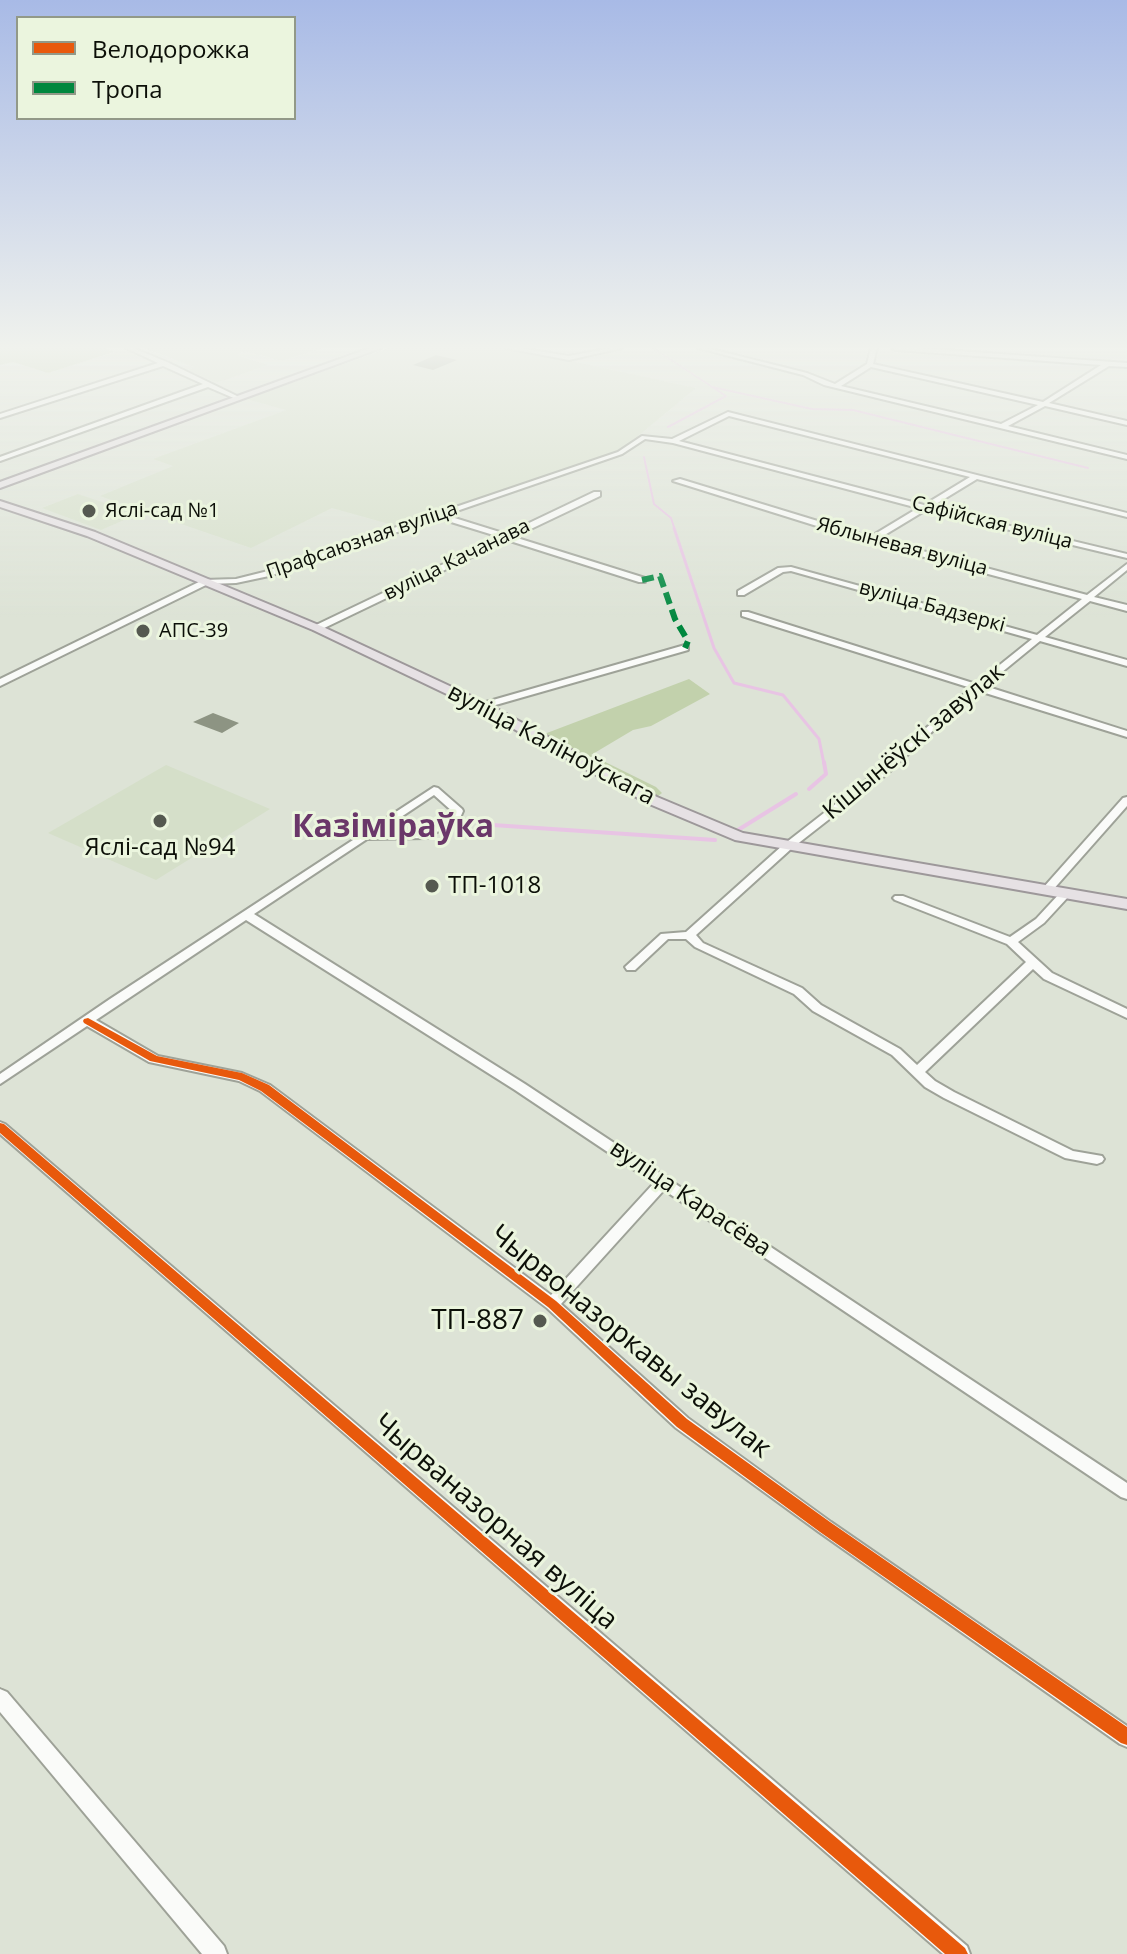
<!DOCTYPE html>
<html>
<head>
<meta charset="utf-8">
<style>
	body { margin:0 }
	#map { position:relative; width:1127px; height:1954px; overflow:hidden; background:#dde3d6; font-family:"Open Sans",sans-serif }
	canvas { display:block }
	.legend { position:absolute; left:16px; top:16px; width:280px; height:104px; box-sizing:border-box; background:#ebf5de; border:2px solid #929988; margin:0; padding:10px 14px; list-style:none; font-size:24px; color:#0c0f08 }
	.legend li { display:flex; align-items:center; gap:16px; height:40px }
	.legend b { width:40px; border:2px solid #929988 }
</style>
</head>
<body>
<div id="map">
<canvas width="1127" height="1954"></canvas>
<ul class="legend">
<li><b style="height:10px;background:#e8590c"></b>Велодорожка</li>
<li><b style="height:10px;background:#00873e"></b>Тропа</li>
</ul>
</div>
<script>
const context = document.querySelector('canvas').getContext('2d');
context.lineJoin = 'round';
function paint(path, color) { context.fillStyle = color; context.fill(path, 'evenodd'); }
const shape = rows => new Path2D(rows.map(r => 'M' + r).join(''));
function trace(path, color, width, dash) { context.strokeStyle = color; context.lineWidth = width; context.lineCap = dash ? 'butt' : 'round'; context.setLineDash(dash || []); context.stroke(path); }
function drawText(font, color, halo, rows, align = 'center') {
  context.font = font + ' "Open Sans",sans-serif'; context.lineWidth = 6; context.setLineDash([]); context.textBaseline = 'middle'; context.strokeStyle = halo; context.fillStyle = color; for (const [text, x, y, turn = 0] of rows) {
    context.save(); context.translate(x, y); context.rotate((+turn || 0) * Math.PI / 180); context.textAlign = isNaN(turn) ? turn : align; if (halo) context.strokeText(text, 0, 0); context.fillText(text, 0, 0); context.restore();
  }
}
const built = shape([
	[144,348,322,348,282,361,244,351,237,355,268,365,216,383,188,370,194,367],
	[389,348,531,348,525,351,696,388,615,455,400,527,332,508,251,548,100,496,173,466,153,459,286,410,246,399],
	[78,494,138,514,101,530,42,508],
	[166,765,270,809,156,880,48,833]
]);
const green = shape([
	[0,348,104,348,114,352,48,373,13,362,0,365],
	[689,679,710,694,651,726,633,730,591,755,656,787,662,793,657,797,539,736]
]);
const streamFar2 = shape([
	[653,348,726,396,668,427],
	[712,387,812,409,853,410,1088,468],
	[644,457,654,504,671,518,675,530]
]);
const streamFar1 = shape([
	[674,528,714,648,734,683,783,695,819,739,824,764]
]);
const stream = shape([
	[809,789,826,774,824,762],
	[478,824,715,840],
	[738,830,796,794]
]);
const building = shape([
	[436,355,457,360,433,370,413,365],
	[213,713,239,723,222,733,193,722]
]);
const minor = shape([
	[126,348,133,348,167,362,241,398,236,399,208,387,0,461,0,457,203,384,163,366,0,418,0,414,158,363,126,348],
	[506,348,519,348,569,356,611,348,622,348,569,360,506,348],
	[698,348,707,348,807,373,835,384,867,364,871,348,877,348,873,364,1043,402,1101,365,895,350,892,348,917,348,1127,363,1127,367,1109,366,1049,403,1127,421,1127,425,1045,406,1008,426,1127,455,1127,459,824,385,803,375,698,348],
	[871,367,1038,405,1001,424,841,386,871,367],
	[728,412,1127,513,1127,517,977,479,931,507,1127,554,1127,558,926,510,878,539,1087,595,1127,564,1127,570,1094,597,1127,605,1127,611,1090,601,1045,637,1127,660,1127,666,1040,641,985,686,1127,731,1127,737,979,691,954,711,887,774,791,849,696,935,703,943,802,988,821,1005,900,1049,917,1065,1026,962,1007,944,895,900,893,898,895,896,903,896,1010,937,1036,919,1060,893,1068,893,1070,895,1068,897,1044,923,1018,942,1052,973,1127,1009,1127,1018,1044,979,1033,969,925,1072,935,1081,954,1092,1073,1151,1102,1156,1104,1159,1102,1162,1097,1164,1065,1158,944,1098,925,1087,892,1055,813,1011,794,994,695,947,686,939,668,939,635,970,627,970,625,967,661,934,686,932,783,845,879,770,971,688,742,616,742,612,748,612,976,684,1032,639,791,571,783,572,744,595,738,595,738,591,778,568,791,567,1037,635,1082,599,868,542,673,481,680,479,870,537,918,508,673,443,645,439,622,454,445,515,506,534,594,492,600,492,600,496,514,537,645,578,645,582,639,582,507,540,320,630,314,630,314,626,500,537,438,518,269,576,236,583,208,584,0,686,0,679,203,580,236,579,264,572,618,452,642,436,672,439,728,412],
	[729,416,970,477,924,505,679,441,729,416],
	[685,645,688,646,688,650,485,708,479,708,477,706,479,704,685,645],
	[434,787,438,788,462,809,463,811,460,818,427,838,367,839,254,914,525,1084,664,1176,669,1177,671,1181,1127,1483,1127,1499,1121,1497,664,1190,561,1304,688,1418,831,1522,1127,1726,1127,1747,1120,1744,819,1532,676,1428,547,1308,260,1091,239,1081,149,1062,87,1026,0,1084,0,1074,110,999,434,787],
	[434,795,453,812,451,814,425,832,377,833,434,795],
	[246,920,515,1090,654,1183,551,1295,270,1085,242,1073,158,1056,96,1020,246,920],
	[1127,797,1127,806,1051,892,1043,892,1041,890,1043,888,1123,798,1127,797],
	[0,1122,5,1124,967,1946,970,1954,943,1954,0,1134,0,1122],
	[0,1689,7,1692,224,1946,227,1954,202,1954,0,1712,0,1689]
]);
const major = shape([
	[370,348,381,348,0,488,0,482,370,348],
	[0,501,95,532,321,626,486,703,657,797,743,833,1127,899,1127,909,735,840,647,803,478,709,313,630,87,536,0,507,0,501]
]);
const quiet = shape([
	[642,580,660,576,675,619,688,641,685,648]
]);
const cycleway = shape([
	[88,1018,157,1056,242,1073,269,1085,556,1301,687,1419,830,1522,1127,1727,1127,1745,1121,1743,820,1532,677,1427,548,1307,261,1091,239,1080,150,1061,84,1023,83,1021,84,1019,88,1018],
	[0,1123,4,1124,965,1948,968,1954,945,1954,0,1133,0,1123]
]);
const markers = [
	[89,511,8,"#555950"],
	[143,631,8,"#555950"],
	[160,821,8,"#555950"],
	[432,886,8,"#555950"],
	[540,1321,8,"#555950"]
];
const farPoinames = [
	["Яслі-сад №1",105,511],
	["АПС-39",159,631]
];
const farStreetnames = [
	["Сафійская вуліца",992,523,14],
	["Прафсаюзная вуліца",362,541,-19],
	["Яблыневая вуліца",902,547,15],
	["вуліца Качанава",457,560,-26],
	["вуліца Бадзеркі",932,607,15]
];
const streetNames = [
	["Кішынёўскі завулак",914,742,-40],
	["вуліца Каліноўскага",551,745,28],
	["вуліца Карасёва",690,1199,34]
];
const poiNames = [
	["Яслі-сад №94",160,848],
	["ТП-1018",448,886,"left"]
];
const nearPoinames = [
	["ТП-887",524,1321]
];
const nearStreetnames = [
	["Чырвоназоркавы завулак",630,1342,39],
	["Чырваназорная вуліца",495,1522,41]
];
const districtNames = [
	["Казіміраўка",393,828]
];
paint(built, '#d5dfc9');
paint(green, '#c2d1ac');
trace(streamFar2, '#e8c4e4', 2);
trace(streamFar1, '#e8c4e4', 3);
trace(stream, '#e8c4e4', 4);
paint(building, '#8d9483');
trace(minor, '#9ea298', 4);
trace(major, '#9d989a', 4);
paint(minor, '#fafbf9');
paint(major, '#e6e1e4');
trace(quiet, '#00873e', 6, [12, 6]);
paint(cycleway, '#e8590c');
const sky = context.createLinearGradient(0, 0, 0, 621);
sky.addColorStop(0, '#a8bae6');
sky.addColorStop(0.56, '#f0f2ed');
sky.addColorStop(1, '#f0f2ed00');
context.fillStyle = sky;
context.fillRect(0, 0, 1127, 621);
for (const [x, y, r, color] of markers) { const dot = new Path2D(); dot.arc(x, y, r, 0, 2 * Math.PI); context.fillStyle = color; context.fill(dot); trace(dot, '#ebf5de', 3); }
drawText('20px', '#0c0f08', '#ebf5de', farPoinames, 'left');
drawText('20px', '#0c0f08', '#ebf5de', farStreetnames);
drawText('24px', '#0c0f08', '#ebf5de', streetNames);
drawText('24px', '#0c0f08', '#ebf5de', poiNames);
drawText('28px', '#0c0f08', '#ebf5de', nearPoinames, 'right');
drawText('28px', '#0c0f08', '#ebf5de', nearStreetnames);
drawText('bold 32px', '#6a3769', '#ebf5de', districtNames);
</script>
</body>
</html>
